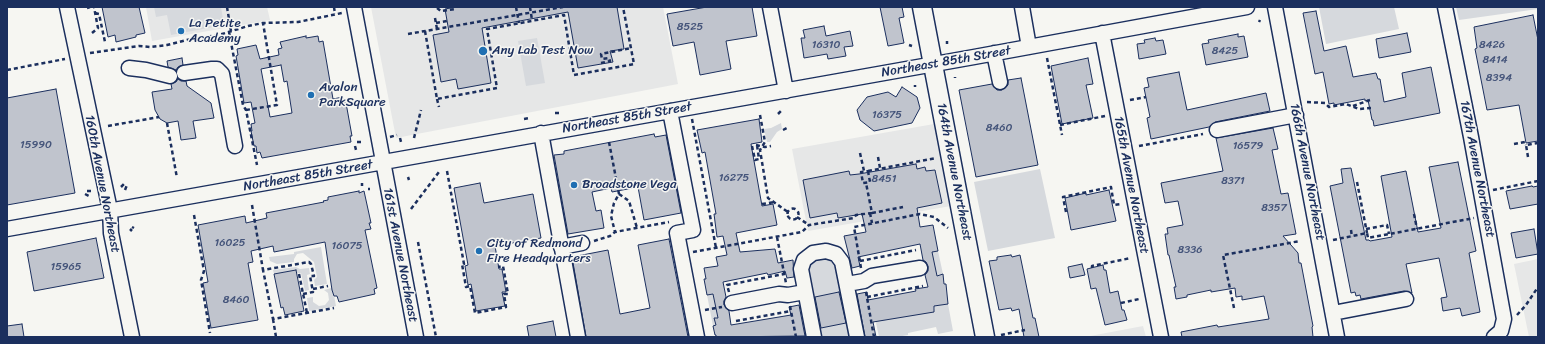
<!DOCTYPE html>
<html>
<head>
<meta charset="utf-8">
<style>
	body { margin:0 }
	#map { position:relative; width:1545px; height:344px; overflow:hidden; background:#f6f6f2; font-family:Sriracha,sans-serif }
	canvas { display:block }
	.frame { position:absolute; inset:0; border:8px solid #1b2f5e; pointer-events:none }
</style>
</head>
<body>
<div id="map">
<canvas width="1545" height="344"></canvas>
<div class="frame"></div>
</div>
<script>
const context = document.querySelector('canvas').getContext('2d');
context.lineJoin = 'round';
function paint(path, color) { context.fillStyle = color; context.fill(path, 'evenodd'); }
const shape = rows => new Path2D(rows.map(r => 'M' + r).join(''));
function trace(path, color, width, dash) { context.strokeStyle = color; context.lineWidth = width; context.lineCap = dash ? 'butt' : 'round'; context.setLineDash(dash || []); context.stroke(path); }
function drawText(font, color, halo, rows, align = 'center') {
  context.font = font + ' Sriracha,sans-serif'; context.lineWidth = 3; context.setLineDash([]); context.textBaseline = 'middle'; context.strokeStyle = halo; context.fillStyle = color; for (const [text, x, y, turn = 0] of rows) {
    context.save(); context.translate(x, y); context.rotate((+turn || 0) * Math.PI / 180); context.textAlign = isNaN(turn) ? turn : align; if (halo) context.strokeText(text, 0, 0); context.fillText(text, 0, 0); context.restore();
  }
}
const built = shape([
	[146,7,267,7,270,20,152,41],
	[371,7,663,7,678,84,396,138],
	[934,124,951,206,808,231,792,149],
	[1538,259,1538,337,1529,337,1514,264],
	[1143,326,1146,337,1085,337]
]);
const green = shape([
	[154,7,221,7,224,25,171,35,167,15,156,17],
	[1319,7,1394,7,1399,29,1326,44],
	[1456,7,1538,7,1538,9,1459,20],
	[537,38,545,83,526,86,518,41],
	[781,123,782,129,777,132,770,142,767,142,764,129,771,128],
	[1040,169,1055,238,988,251,974,182],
	[321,247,327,284,315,286,314,280,317,277,314,262,303,253,297,254,294,259,294,262,277,264,270,261,269,257,294,254,294,252],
	[938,251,943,274,926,278,922,259,933,257,932,252],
	[831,257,835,260,849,337,821,337,808,265,810,261],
	[296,267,300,269,309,268,310,274,307,275,309,290,305,291,301,273,297,273,296,270,274,274,273,270],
	[331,288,333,290,336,306,309,311,307,298,313,297,313,302,319,306,325,305,329,300,328,293,324,290],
	[713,294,715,300,726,297,730,315,715,318,716,325,713,326,707,295],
	[871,299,886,320,935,309,934,306,948,304,953,331,938,334,936,327,908,333,908,335,897,337,879,337]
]);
const building = shape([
	[102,7,139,7,145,33,136,35,136,37,116,42,115,35,108,37,102,7],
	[456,7,617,7,624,49,610,51,613,62,578,68,568,12,482,28,491,83,458,89,456,79,441,82,433,35,449,32,445,9,456,7],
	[707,7,752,7,757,36,726,41,731,69,700,75,694,42,673,46,667,14,707,7],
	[880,7,902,7,904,17,899,18,904,43,888,46,880,7],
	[1316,11,1324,51,1346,46,1353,77,1376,73,1378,79,1380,79,1384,102,1406,97,1402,73,1431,67,1440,113,1374,126,1373,120,1372,120,1368,100,1365,101,1365,99,1334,105,1334,103,1329,104,1323,72,1315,74,1303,13,1316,11],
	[1533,15,1538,40,1538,141,1526,143,1519,105,1487,110,1475,49,1477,48,1474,27,1533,15],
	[824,26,826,36,850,31,853,46,844,47,846,56,828,59,827,54,804,58,801,38,805,38,803,30,824,26],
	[1407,33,1411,52,1379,58,1376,39,1407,33],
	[1238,34,1238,37,1244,36,1248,57,1206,65,1202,44,1209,43,1208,40,1238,34],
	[306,36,306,38,318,36,319,42,323,41,333,99,343,97,345,103,346,103,352,136,350,136,351,142,262,158,260,152,257,153,256,146,254,146,251,131,252,131,251,124,255,123,251,102,244,103,236,56,238,55,237,49,256,45,260,59,279,55,278,49,282,48,280,42,306,36],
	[281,65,284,82,287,81,292,113,270,117,261,69,281,65],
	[1155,38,1156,41,1163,40,1166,54,1139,59,1137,44,1145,43,1144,40,1155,38],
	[182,58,183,65,178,67,176,70,168,67,167,61,182,58],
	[1088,58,1093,84,1086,85,1093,118,1062,124,1051,66,1088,58],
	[1179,72,1187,110,1266,93,1270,111,1215,122,1209,127,1151,139,1147,118,1150,117,1144,88,1149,87,1147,78,1179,72],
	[1021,78,1038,165,976,177,959,90,992,84,997,90,1002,90,1008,85,1008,80,1021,78],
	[178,79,181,81,186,81,187,86,211,103,214,118,193,121,196,138,181,140,178,121,167,123,160,119,155,110,152,92,172,89,171,84,176,82,178,79],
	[902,87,917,97,920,108,912,123,874,131,860,120,857,110,867,97,888,92,896,97,902,87],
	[56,89,75,193,7,205,7,98,56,89],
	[759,119,762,142,751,144,762,206,773,204,777,225,736,233,740,252,775,249,778,263,793,260,794,277,787,278,785,271,768,275,767,273,723,282,726,297,724,301,724,305,729,311,731,325,791,315,789,307,799,305,805,336,716,337,716,335,715,335,713,326,716,325,714,318,718,318,713,294,707,295,704,279,706,279,704,268,718,266,716,257,727,255,723,236,717,237,714,214,716,214,705,152,702,153,697,130,759,119],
	[1273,128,1278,149,1272,150,1281,194,1288,193,1296,234,1283,236,1298,253,1299,263,1301,263,1313,326,1312,327,1313,337,1182,337,1181,332,1217,325,1218,327,1269,319,1264,296,1242,300,1242,296,1236,297,1235,288,1211,292,1211,290,1187,295,1187,297,1176,299,1174,287,1176,287,1169,255,1168,255,1165,234,1168,234,1167,228,1183,225,1178,201,1165,203,1161,183,1223,171,1216,138,1273,128],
	[654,134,655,137,666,135,681,213,644,220,638,187,612,192,611,188,592,192,596,211,601,210,604,228,568,234,554,155,564,154,564,151,654,134],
	[1458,162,1476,251,1469,253,1480,312,1462,316,1460,308,1443,311,1441,298,1447,297,1439,258,1406,264,1412,293,1404,291,1361,299,1360,295,1356,296,1355,292,1351,293,1330,186,1343,183,1341,169,1351,168,1366,240,1369,240,1370,241,1392,237,1381,176,1406,171,1418,232,1441,228,1429,167,1458,162],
	[916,164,917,169,925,167,926,171,935,170,942,203,917,208,920,227,933,225,938,251,932,252,937,276,943,274,944,284,946,284,948,304,934,306,934,312,873,322,876,337,865,337,857,294,867,292,868,300,916,291,915,289,928,287,925,275,928,271,928,266,926,262,923,260,920,244,858,257,860,266,852,268,844,236,866,232,862,214,838,218,837,213,810,218,803,180,849,171,850,175,859,174,916,164],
	[480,183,484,203,533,194,541,238,495,246,499,269,502,269,506,292,502,292,505,306,476,311,471,284,468,285,465,266,468,265,454,188,480,183],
	[1532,186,1533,187,1538,186,1538,204,1510,209,1506,191,1532,186],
	[1109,190,1116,221,1071,230,1065,198,1086,193,1086,195,1109,190],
	[359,191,359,193,364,191,371,223,369,223,371,229,365,230,377,288,374,289,375,294,339,302,337,296,334,296,332,290,325,242,274,252,273,246,251,251,253,262,248,263,258,320,211,328,203,283,208,282,198,225,245,216,246,223,267,218,266,213,324,202,323,201,328,200,328,197,359,191],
	[1534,229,1538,254,1516,258,1511,233,1534,229],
	[96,238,104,278,34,291,27,252,96,238],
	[669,239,688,337,586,337,572,257,608,250,620,314,650,308,638,245,669,239],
	[1011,255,1012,257,1020,255,1033,318,1035,318,1039,337,1024,337,1019,309,1012,311,1011,308,999,310,989,261,997,260,997,257,1011,255],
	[1082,264,1085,275,1070,278,1068,267,1082,264],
	[1103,265,1104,270,1106,270,1110,293,1118,291,1122,310,1124,310,1127,320,1105,325,1096,288,1091,289,1087,269,1103,265],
	[296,270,304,311,285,315,283,307,281,308,274,274,296,270],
	[839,292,846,323,821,328,815,297,839,292],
	[553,321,556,337,529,337,527,326,553,321],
	[22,324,24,337,7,337,7,326,22,324]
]);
const path = shape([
	[227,7,231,31],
	[334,7,335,14],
	[516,7,519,23],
	[530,7,532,20],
	[87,8,90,7],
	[437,8,441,11,455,9,455,7],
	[95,13,99,14,105,42],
	[435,18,437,29],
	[1259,22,1260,20],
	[436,23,447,21],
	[425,31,437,99,497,88,487,29,564,15,574,75,634,64,623,7],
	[229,32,243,105,246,110,257,165],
	[92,33,98,28,94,7],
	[408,34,563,7],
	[947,41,947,44],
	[909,45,912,46],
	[90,53,139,46,150,47,167,45,191,39,219,35,248,26,263,23,298,22,342,13],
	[1047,58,1062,135],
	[601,63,610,61,609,58,602,59,601,54,631,48],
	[7,70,65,59],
	[955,77,955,78],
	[915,87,915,85],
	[437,99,439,107],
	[1130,100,1146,97],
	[1307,102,1325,103,1329,107,1346,104,1359,109,1371,108],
	[1353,106,1370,100],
	[246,110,277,105,263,23],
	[555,113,560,113],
	[778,114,781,111],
	[760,115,765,142,760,150,768,198,788,212],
	[524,119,530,118],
	[692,119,716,248],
	[167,123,177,178],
	[1060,125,1105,116],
	[108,126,159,117],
	[783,130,787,128],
	[390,137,397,135],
	[400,138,401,142],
	[414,138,421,110],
	[357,142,361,142],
	[609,142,619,194,614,203,611,216,615,232],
	[1514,144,1525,142,1526,145],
	[756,145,765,147,771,146],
	[355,146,356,150],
	[752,146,755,160,759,159,757,145],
	[1139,146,1203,134],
	[860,153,864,171],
	[878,157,880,168],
	[1528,157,1526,145,1538,143],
	[447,171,464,264,462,264,466,287,470,286,475,313,506,307,504,294,508,294,503,266,498,267],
	[868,171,936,158],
	[868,171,870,182,863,183,861,172,868,171],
	[408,177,409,180],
	[1357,182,1367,233],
	[362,183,362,186],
	[121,187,124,184],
	[368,189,370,189],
	[125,190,127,185],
	[1493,190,1538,181],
	[87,191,93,191],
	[85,194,89,196],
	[619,194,629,201,637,228],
	[762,204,775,202],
	[252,205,263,270],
	'787.5 214a5.5 5.5 0 1 1 11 0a5.5 5.5 0 1 1-11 0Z',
	[411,209,439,172],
	[1066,212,1063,197,1111,187,1114,205,1121,204],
	[870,213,872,223],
	[872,213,903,207],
	[1414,214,1417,229],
	[194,215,204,271,201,280,210,333],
	[797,217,809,225],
	[132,227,134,228],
	[130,229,132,231],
	[1366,229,1387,225,1389,234],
	[1351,230,1352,237],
	[777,237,786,283],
	[1333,240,1367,233,1368,238,1474,218],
	[594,241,610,236,615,232,669,222],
	[418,242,436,337],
	[693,252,802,232,809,225,854,218,856,215,872,213,866,183],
	[860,261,916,250],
	[861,268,854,227,920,214,934,217,948,228],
	[1092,268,1092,266,1131,258],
	[299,274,307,313],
	[313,289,328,286],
	[729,292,727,285,784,274],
	[866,292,874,337],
	[303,294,313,292,310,276,314,276,311,264,309,262,263,270,273,319,334,308],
	[867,297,923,286],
	[1121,303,1139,299],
	[790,306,796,337],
	[1234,308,1223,255,1300,241],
	[705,310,722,307],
	[1517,315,1526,305,1538,287],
	[273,319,276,337],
	[736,321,791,311],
	[1001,335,1025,330]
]);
const minor = shape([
	[67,7,110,210,111,233,132,337],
	[354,7,416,337],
	[770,7,786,91],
	[1022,7,1029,47],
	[1275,7,1337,337],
	[1445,7,1471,137,1504,319,1501,331,1494,337],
	[1102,33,1161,337],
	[994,53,1000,82],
	[129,68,146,70,170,76],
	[184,73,212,69,217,69,222,74,235,146],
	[670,111,693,230,677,233,697,337],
	[1217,130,1296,115],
	[541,133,578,337],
	[7,229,974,57,1247,7],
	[561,247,582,243],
	[847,284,864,281,872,276,920,268],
	[732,303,779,294,788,295,805,292],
	[1333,313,1406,299],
	[814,337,801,269,804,260,813,253,826,251,836,254,842,262,857,337]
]);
const major = shape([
	[922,7,985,337]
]);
const markers = [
	[181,31,4,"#1f6fb2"],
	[483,51,5,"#1f6fb2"],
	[311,95,4,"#1f6fb2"],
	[574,185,4,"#1f6fb2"],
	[479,251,4,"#1f6fb2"]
];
const numberNames = [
	["8525",690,27],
	["16310",826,45],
	["8426",1492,45],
	["8425",1225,51],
	["8414",1495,60],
	["8394",1499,78],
	["16375",887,115],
	["8460",999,128],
	["15990",36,145],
	["16579",1248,146],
	["16275",734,178],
	["8451",884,179],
	["8371",1233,181],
	["8357",1274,208],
	["16025",230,243],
	["16075",347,246],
	["8336",1190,250],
	["15965",66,267],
	["8460",236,300]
];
const poiNames = [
	["La Petite",189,24],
	["Academy",189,39],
	["Any Lab Test Now",492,51],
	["Avalon",319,88],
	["ParkSquare",319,103],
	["Broadstone Vega",582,185],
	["City of Redmond",487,244],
	["Fire Headquarters",487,259]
];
const streetNames = [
	["Northeast 85th Street",946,62,-10],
	["Northeast 85th Street",627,118,-10],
	["167th Avenue Northeast",1477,169,79],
	["164th Avenue Northeast",954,172,79],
	["166th Avenue Northeast",1307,172,79],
	["Northeast 85th Street",308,176,-10],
	["160th Avenue Northeast",102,184,79],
	["165th Avenue Northeast",1131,185,79],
	["161st Avenue Northeast",400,255,79]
];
paint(built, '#e6e7e7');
paint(green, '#d6d9dd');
paint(building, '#c0c4cd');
trace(building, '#1b2f5e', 1);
trace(minor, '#1b2f5e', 17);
trace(major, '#1b2f5e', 21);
trace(path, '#1b2f5e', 2.5, [4, 3]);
trace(minor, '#f6f6f2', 14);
trace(major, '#f6f6f2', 18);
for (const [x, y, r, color] of markers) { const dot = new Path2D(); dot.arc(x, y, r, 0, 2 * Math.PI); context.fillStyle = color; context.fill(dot); trace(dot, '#f6f6f2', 1.5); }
drawText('11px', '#44547a', null, numberNames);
drawText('13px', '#1b2f5e', '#f6f6f2', poiNames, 'left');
drawText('13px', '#1b2f5e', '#f6f6f2', streetNames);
</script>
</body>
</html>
